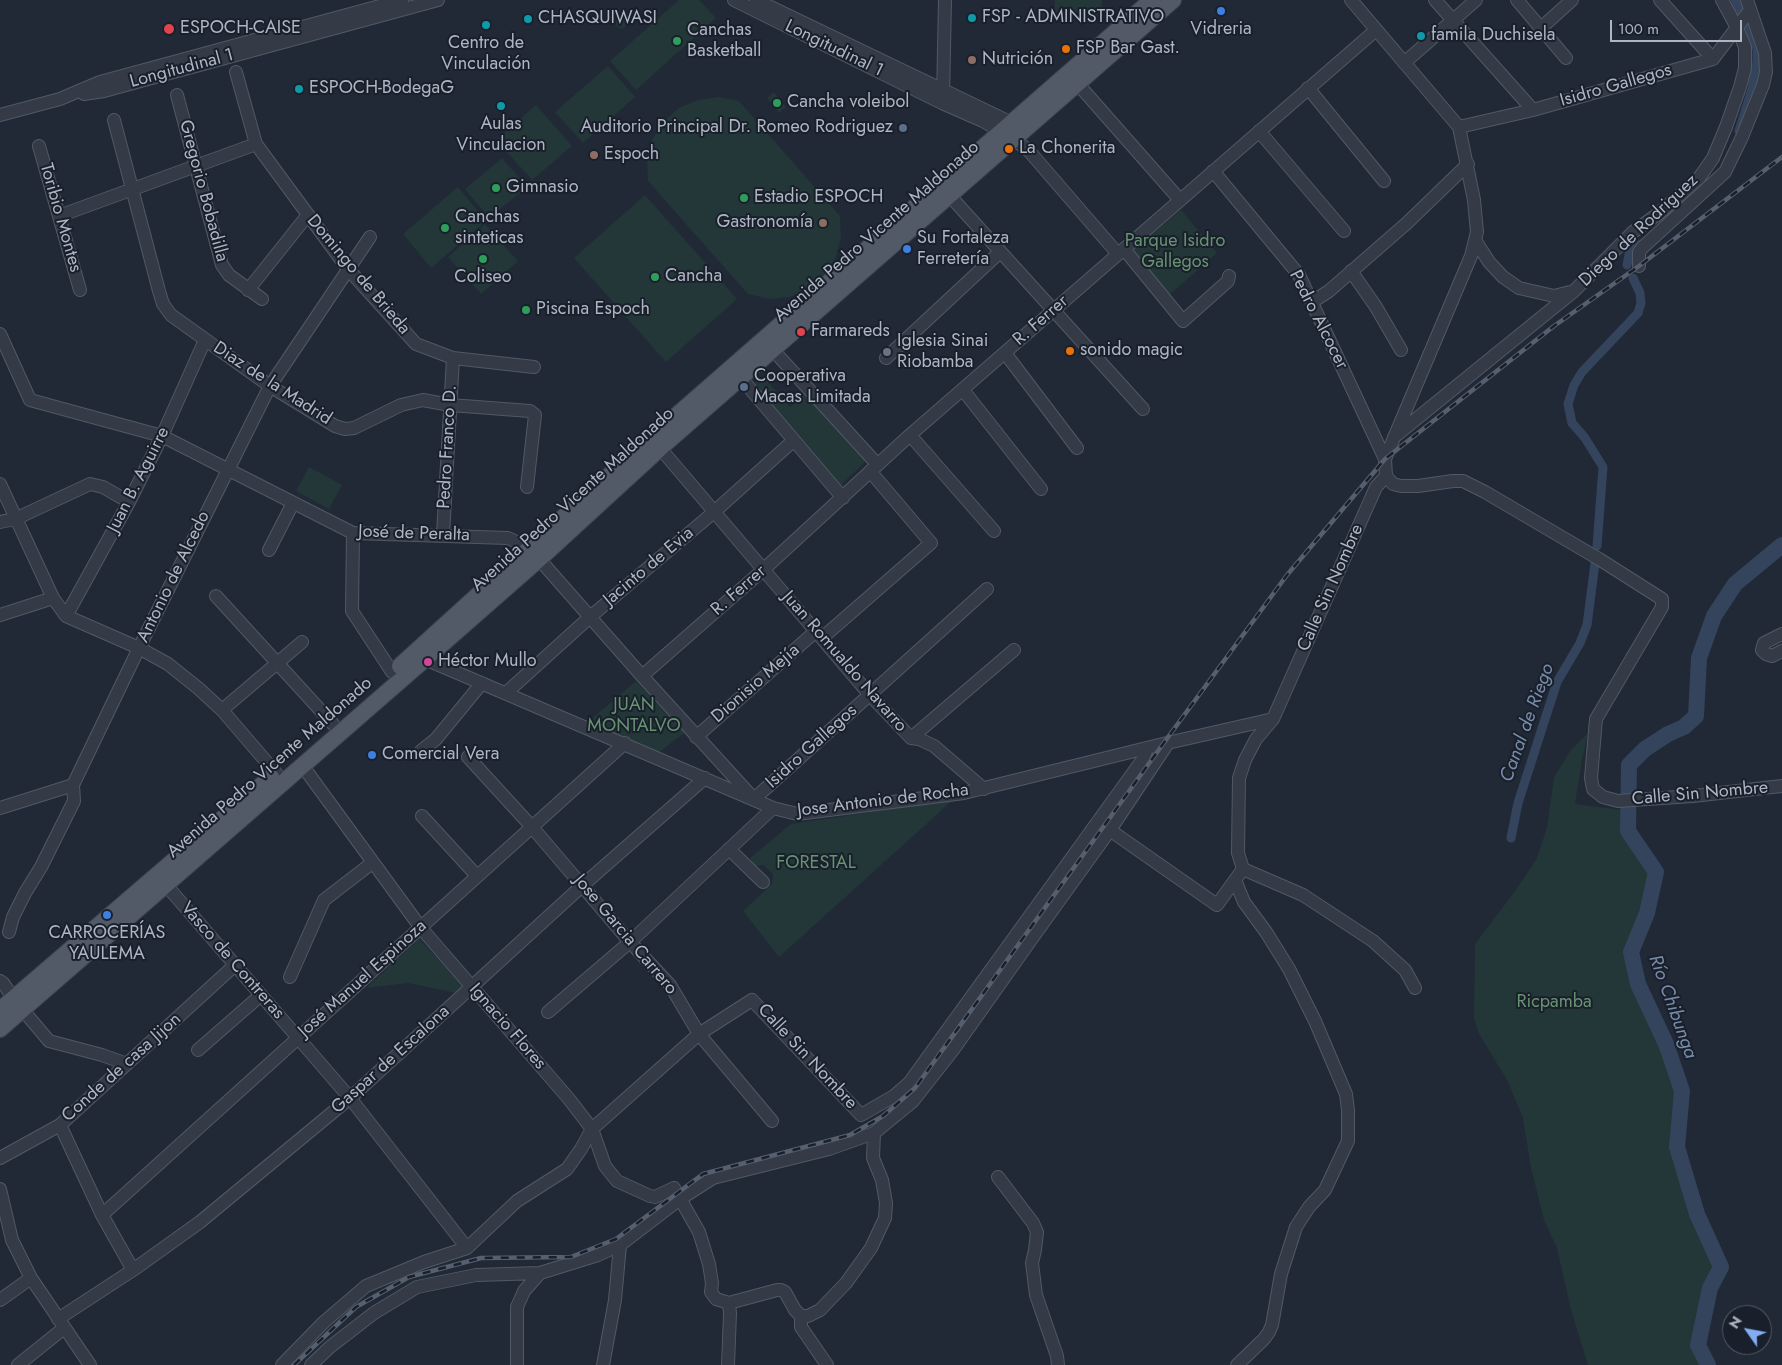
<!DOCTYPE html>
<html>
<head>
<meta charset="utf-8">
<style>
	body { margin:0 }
	#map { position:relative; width:1782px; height:1365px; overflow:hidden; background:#212936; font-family:Jost,sans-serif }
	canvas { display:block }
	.north { position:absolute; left:1722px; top:1305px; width:50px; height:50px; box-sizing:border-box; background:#1a202b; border:1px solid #555c68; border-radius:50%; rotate:303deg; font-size:14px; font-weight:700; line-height:20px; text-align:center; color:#aeb6c4 }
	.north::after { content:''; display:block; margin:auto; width:18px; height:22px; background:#83acf3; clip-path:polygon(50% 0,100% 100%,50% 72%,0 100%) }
	.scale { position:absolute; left:1610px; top:20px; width:132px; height:22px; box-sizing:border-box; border:2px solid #aeb6c4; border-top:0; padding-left:6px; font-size:15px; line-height:18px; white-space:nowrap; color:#aeb6c4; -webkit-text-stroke:4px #1a202b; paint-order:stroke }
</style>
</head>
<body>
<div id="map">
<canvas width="1782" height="1365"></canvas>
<div class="north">N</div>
<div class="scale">100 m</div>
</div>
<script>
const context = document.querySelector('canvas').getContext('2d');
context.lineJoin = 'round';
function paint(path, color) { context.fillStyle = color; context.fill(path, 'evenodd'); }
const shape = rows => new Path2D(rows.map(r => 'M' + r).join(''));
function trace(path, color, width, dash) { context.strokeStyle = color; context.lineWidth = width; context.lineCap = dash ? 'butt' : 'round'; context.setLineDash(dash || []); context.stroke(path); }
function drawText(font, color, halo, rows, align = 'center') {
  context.font = font + ' Jost,sans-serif'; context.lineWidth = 4; context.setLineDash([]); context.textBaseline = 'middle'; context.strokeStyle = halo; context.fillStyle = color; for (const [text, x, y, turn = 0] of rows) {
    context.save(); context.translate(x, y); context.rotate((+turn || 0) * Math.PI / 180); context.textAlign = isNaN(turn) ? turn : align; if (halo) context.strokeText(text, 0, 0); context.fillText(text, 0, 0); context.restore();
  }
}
const green = shape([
	[679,0,699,0,716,18,636,90,610,61],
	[1055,0,1102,0,1101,19,1054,17],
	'615.5 23a5.5 5.5 0 1 1 11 0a5.5 5.5 0 1 1-11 0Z',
	[608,66,635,97,583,143,555,112],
	[774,92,786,107,779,113,767,98],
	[719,97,739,101,840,216,841,237,836,257,825,275,809,289,790,297,769,299,748,294,648,181,647,160,652,140,663,122,679,108,698,100],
	[536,105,572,146,532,180,496,140],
	[502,158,527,187,489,218,465,189],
	[458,187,486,221,431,268,403,234],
	[645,195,737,299,666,362,574,258],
	[1181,210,1217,253,1169,295,1132,251],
	[485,224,518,261,481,294,448,257],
	[763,376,790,407,809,390,870,457,833,493,745,391],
	[309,467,342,485,329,509,296,491],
	[636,681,684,733,658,753,588,722],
	[1588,733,1582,760,1575,804,1629,811,1625,836,1655,870,1640,919,1627,946,1628,964,1633,988,1647,1002,1675,1091,1672,1138,1677,1166,1696,1225,1716,1267,1707,1288,1695,1330,1693,1347,1703,1365,1588,1365,1571,1310,1557,1248,1544,1220,1531,1168,1523,1118,1507,1080,1479,1034,1474,1018,1475,944,1518,887,1536,860,1547,828,1554,777,1571,750],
	[953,800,779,957,743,911,772,884,773,874,764,865,755,866,750,858,791,824],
	[419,939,464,986,456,993,408,983,366,988]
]);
const canal = shape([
	[1735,0,1738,8,1749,27,1757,49,1757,62,1752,89,1739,131],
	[1627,265,1629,254,1641,244],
	[1597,546,1603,467,1585,438,1572,423,1568,404,1574,385,1582,372,1638,313,1641,303,1640,293,1633,278],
	[1511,838,1518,803,1557,682,1580,643,1587,625,1595,563]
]);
const river = shape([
	[1708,1365,1698,1345,1710,1288,1721,1267,1697,1214,1677,1147,1682,1091,1666,1044,1638,984,1631,952,1647,913,1656,872,1628,831,1629,765,1645,749,1668,734,1684,727,1696,716,1699,658,1714,616,1735,584,1782,545]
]);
const minor = shape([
	[734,0,942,103,983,121,1014,139,1029,151,1118,254],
	[756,0,1018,126],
	[1351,0,1459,127,1474,200,1477,232,1471,256,1385,459],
	[1435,0,1533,110],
	[1517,0,1566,58],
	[1660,0,1713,59],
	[1541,28,1572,0],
	[1404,63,1476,0],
	[236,72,256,144,348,269,416,344,453,358,534,367],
	[1077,83,1180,200],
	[1308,88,1384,181],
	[84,94,104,91,438,0],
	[177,95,222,265,229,275,262,299],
	[943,98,945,0],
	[0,115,60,99,100,82,402,0],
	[114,120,159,291,163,304,171,315,270,386,335,426,345,429,354,428,401,405,423,400,450,405,530,411,535,415,527,487],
	[1459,127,1533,110,1713,59,1750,10],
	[1259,131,1344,231],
	[39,146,80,290],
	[1213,171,1299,275,1385,459,1386,476,1376,487,1273,719,1256,739,1245,760,1239,778,1238,853,1243,869,1303,895,1373,941,1405,970,1415,988],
	[950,196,1143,409],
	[59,216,256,144],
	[1475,240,1489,262,1503,277,1519,288,1554,296,1570,292],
	[1124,249,1183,321,1228,281,1229,276],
	[1639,266,1639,252,1643,247,1725,172,1742,137,1763,85,1766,72,1765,53,1747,0],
	[1351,271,1376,307,1401,350],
	[248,290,307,216],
	[1312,302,1329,291,1407,223,1468,164],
	[0,334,30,400,162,436,353,533,508,538,519,543,539,559,642,676,754,799,987,589],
	[773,350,877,464],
	[1005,353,1077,448],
	[886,358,1000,252],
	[741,378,843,498],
	[963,390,1041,489],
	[910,435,994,531],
	[1394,437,1574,291,1633,232,1658,214,1699,178,1713,158,1726,127,1740,87,1745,68,1745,47,1737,28,1722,0],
	[660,448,870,695,911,738,919,739,934,746,984,789],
	[1386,476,1393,484,1401,486,1418,486,1453,481,1463,481,1485,492,1599,559,1662,599,1662,607,1596,719,1591,778,1593,789,1603,797,1618,801,1693,796,1782,786],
	[0,484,53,598,66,616,139,648,168,664,198,688,222,710,276,773],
	[0,522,15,519,90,484,103,487,129,502],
	[353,533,352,611,392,672],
	[443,535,453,358],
	[269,550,293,503],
	[216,596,333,724],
	[0,615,53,598],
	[66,616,129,502,162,436,205,340],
	[1782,634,1764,643,1762,650,1766,654,1772,656,1782,651],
	[822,638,931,543,870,471],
	[425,659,773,808,797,814,964,793,1163,744,1273,719],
	[642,676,763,570,910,435,1376,30],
	[506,693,590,617,714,512,793,441],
	[222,710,302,642],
	[696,737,816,631],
	[911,738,1014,650],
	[421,751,436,739,482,683],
	[468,757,532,827,630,942,670,985,699,1034,772,1121],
	[302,765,421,928,569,1099,592,1129,605,1166,617,1181,650,1196,655,1197,674,1188,699,1232,709,1264,712,1283,711,1292,716,1299,729,1303,777,1290,781,1290,785,1292,795,1310,801,1316,808,1316,820,1310,846,1283,871,1248,885,1218,886,1203,882,1180,873,1158,874,1133],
	[0,808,73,785],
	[422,816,477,876],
	[1104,826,1217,905,1235,880],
	[729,849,763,882],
	[166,885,350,1098,467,1248],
	[9,932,13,917,25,893,41,867,74,801,73,785,139,648,270,386,370,237],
	[1033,937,1110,830,1168,743],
	[290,977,324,900,372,863],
	[0,981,3,983,13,998],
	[22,1009,49,1041,102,1055,127,1064],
	[548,1012,630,942,773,808],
	[198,1050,261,995],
	[60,1125,102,1215,133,1270],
	[0,1158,60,1125,235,965],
	[998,1177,1033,1223,1037,1232,1035,1250,1032,1263,1036,1295,1057,1356,1058,1365],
	[0,1189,12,1240,31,1278,90,1365],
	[102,1215,625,743],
	[0,1300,31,1278],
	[801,1316,801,1327,827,1365],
	[58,1319,133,1270,200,1222,350,1098,583,885,705,778],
	[18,1365,64,1328],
	[282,1365,324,1322,366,1286,424,1262,467,1248,517,1201,567,1169,581,1149,592,1129,699,1034,752,1000,861,1115,894,1096,909,1083,1016,935,1143,759,1147,748],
	[311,1365,330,1347,374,1313,417,1287,476,1275,540,1273,598,1255,620,1245,680,1199,713,1178,829,1149,874,1133,913,1101,953,1050,1033,937,1023,926],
	[517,1365,517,1307,524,1291,540,1273],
	[603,1365,615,1300,620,1245],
	[728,1365,730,1313,729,1303],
	[1237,1365,1264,1339,1269,1332,1272,1325,1281,1274,1296,1227,1309,1207,1325,1190,1348,1141,1348,1110,1346,1094,1315,1021,1289,969,1266,932,1244,902,1235,880,1243,869]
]);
const major = shape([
	[400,666,651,438,1152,0],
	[0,1010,271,777],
	[0,1029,425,659,539,559,660,448,1173,0]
]);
const rail = shape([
	[294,1365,356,1307,409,1277,481,1258,571,1257,616,1239,703,1174,850,1135,883,1116,915,1088,1163,744,1287,575,1385,459,1554,326,1639,266,1782,157]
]);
const markers = [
	[1221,11,5,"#3f7fe0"],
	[972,18,5,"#0f9aa8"],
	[528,19,5,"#0f9aa8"],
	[486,25,5,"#0f9aa8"],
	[169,29,6,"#e0444e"],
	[1421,36,5,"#0f9aa8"],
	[677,41,5,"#2e9e5b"],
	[1066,49,5,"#e8710a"],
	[972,60,5,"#8d6e63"],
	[299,89,5,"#0f9aa8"],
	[777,103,5,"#2e9e5b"],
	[501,106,5,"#0f9aa8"],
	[903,128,5,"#5c6f8a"],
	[1009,149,5,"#e8710a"],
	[594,155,5,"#8d6e63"],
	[496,188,5,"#2e9e5b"],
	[744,198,5,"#2e9e5b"],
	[823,223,5,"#8d6e63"],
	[445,228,5,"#2e9e5b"],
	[907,249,5,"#3f7fe0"],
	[483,259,5,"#2e9e5b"],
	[655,277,5,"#2e9e5b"],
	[526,310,5,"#2e9e5b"],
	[801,332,5,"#e0444e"],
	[1070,351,5,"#e8710a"],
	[887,352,5,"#6b7280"],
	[744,387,5,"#5c6f8a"],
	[428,662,5,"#d1479c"],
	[372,755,5,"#3f7fe0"],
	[107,915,5,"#3f7fe0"]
];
const poiNames = [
	["FSP - ADMINISTRATIVO",982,18],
	["CHASQUIWASI",538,19],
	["ESPOCH-CAISE",180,29],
	["Vidreria",1221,30,"center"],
	["Canchas",687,31],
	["Basketball",687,52],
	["famila Duchisela",1431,36],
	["Centro de",486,44,"center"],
	["Vinculación",486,65,"center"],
	["FSP Bar Gast.",1076,49],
	["Nutrición",982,60],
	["ESPOCH-BodegaG",309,89],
	["Cancha voleibol",787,103],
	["Aulas",501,125,"center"],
	["Vinculacion",501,146,"center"],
	["Auditorio Principal Dr. Romeo Rodriguez",893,128,"right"],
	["La Chonerita",1019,149],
	["Espoch",604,155],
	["Gimnasio",506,188],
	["Estadio ESPOCH",754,198],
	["Canchas",455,218],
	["sinteticas",455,239],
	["Gastronomía",813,223,"right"],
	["Su Fortaleza",917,239],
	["Ferretería",917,260],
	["Cancha",665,277],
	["Coliseo",483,278,"center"],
	["Piscina Espoch",536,310],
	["Farmareds",811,332],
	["Iglesia Sinai",897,342],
	["Riobamba",897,363],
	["sonido magic",1080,351],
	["Cooperativa",754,377],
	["Macas Limitada",754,398],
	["Héctor Mullo",438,662],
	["Comercial Vera",382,755],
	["CARROCERÍAS",107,934,"center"],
	["YAULEMA",107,955,"center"]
];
const streetNames = [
	["Longitudinal 1",834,49,26],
	["Longitudinal 1",182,69,-15],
	["Isidro Gallegos",1616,86,-16],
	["Gregorio Bobadilla",203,191,75],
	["Toribio Montes",60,218,74],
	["Diego de Rodriguez",1639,231,-43],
	["Avenida Pedro Vicente Maldonado",877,232,-41],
	["Domingo de Brieda",358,275,50],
	["Pedro Alcocer",1318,320,63],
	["R. Ferrer",1041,321,-41],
	["Diaz de la Madrid",272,384,33],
	["Pedro Franco D.",448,447,-87],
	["Juan B. Aguirre",139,480,-63],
	["Avenida Pedro Vicente Maldonado",573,500,-42],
	["José de Peralta",414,534,2],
	["Jacinto de Evia",649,567,-40],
	["Antonio de Alcedo",174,577,-64],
	["Calle Sin Nombre",1331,588,-66],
	["R. Ferrer",739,591,-41],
	["Juan Romualdo Navarro",844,662,49],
	["Dionisio Mejía",756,684,-41],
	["Isidro Gallegos",812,747,-42],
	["Avenida Pedro Vicente Maldonado",270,768,-41],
	["Calle Sin Nombre",1700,794,-5],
	["Jose Antonio de Rocha",883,801,-7],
	["Jose Garcia Carrero",625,935,50],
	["Vasco de Contreras",232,961,49],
	["José Manuel Espinoza",363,979,-42],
	["Ignacio Flores",507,1027,49],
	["Calle Sin Nombre",807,1057,47],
	["Gaspar de Escalona",391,1060,-42],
	["Conde de casa Jijon",122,1068,-42]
];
const parkNames = [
	["Parque Isidro",1175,242],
	["Gallegos",1175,263],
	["JUAN",634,706],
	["MONTALVO",634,727],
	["FORESTAL",816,864],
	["Ricpamba",1554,1003]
];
const waterNames = [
	["Canal de Riego",1528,723,-70],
	["Río Chibunga",1672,1007,70]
];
paint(green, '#233638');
trace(canal, '#35445d', 9);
trace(river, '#35445d', 16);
trace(minor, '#515965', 14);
trace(major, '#3d4450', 18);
trace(minor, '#343b47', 12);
trace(major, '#525a67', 16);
trace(rail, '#565f6e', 4.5);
trace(rail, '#1a202b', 2.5, [8]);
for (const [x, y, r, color] of markers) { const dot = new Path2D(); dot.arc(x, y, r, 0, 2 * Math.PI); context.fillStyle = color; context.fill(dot); trace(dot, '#1a202b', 2); }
drawText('18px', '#aeb6c4', '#1a202b', poiNames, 'left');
drawText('18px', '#aeb6c4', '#1a202b', streetNames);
drawText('18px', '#679372', '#1a202b', parkNames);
drawText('italic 19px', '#778cab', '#1a202b', waterNames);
</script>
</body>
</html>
